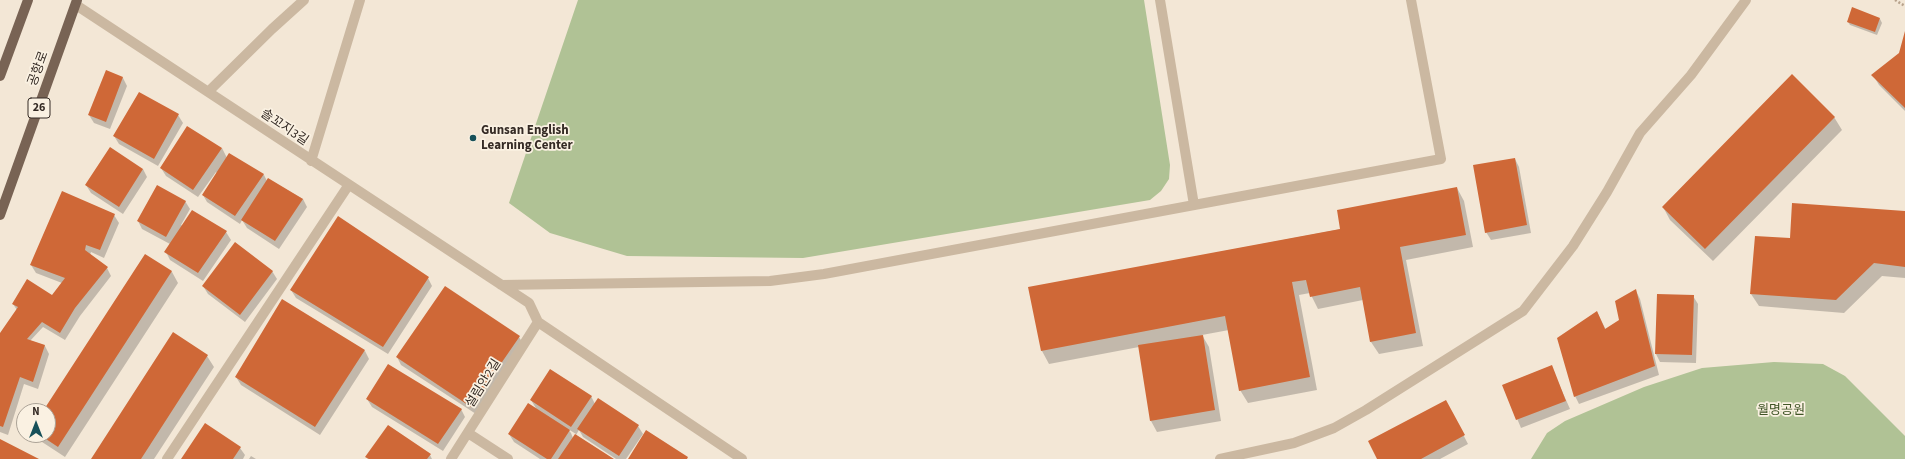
<!DOCTYPE html>
<html>
<head>
<meta charset="utf-8">
<style>
	body { margin:0 }
	#map { position:relative; width:1905px; height:459px; overflow:hidden; background:#f3e7d6; font-family:"Source Sans 3",sans-serif }
	canvas { display:block }
	.north { position:absolute; left:16px; top:403px; width:40px; height:40px; box-sizing:border-box; background:#faf1e2; border:1px solid #aba296; border-radius:50%; rotate:0deg; font-size:11px; font-weight:700; line-height:16px; text-align:center; color:#352b25 }
	.north::after { content:''; display:block; margin:auto; width:14px; height:18px; background:#175059; clip-path:polygon(50% 0,100% 100%,50% 72%,0 100%) }
</style>
</head>
<body>
<div id="map">
<canvas width="1905" height="459"></canvas>
<div class="north">N</div>
</div>
<script>
const context = document.querySelector('canvas').getContext('2d');
context.lineJoin = 'round';
function paint(path, color) { context.fillStyle = color; context.fill(path, 'evenodd'); }
const shape = rows => new Path2D(rows.map(r => 'M' + r).join(''));
function trace(path, color, width, dash) { context.strokeStyle = color; context.lineWidth = width; context.lineCap = dash ? 'butt' : 'round'; context.setLineDash(dash || []); context.stroke(path); }
function drawText(font, color, halo, rows, align = 'center') {
  context.font = font + ' "Source Sans 3","Noto Sans KR",sans-serif'; context.lineWidth = 3.5; context.setLineDash([]); context.textBaseline = 'middle'; context.strokeStyle = halo; context.fillStyle = color; for (const [text, x, y, turn = 0] of rows) {
    context.save(); context.translate(x, y); context.rotate((+turn || 0) * Math.PI / 180); context.textAlign = isNaN(turn) ? turn : align; if (halo) context.strokeText(text, 0, 0); context.fillText(text, 0, 0); context.restore();
  }
}
const green = shape([
	[578,0,1144,0,1170,165,1169,179,1161,191,1150,200,803,258,627,256,550,233,509,203],
	[1774,362,1823,364,1845,376,1905,436,1905,459,1531,459,1547,433,1565,421,1644,387,1702,368]
]);
const shadow = shape([
	[1880,19,1882,23,1877,35,1850,25,1848,22],
	[1905,34,1905,111,1879,85,1873,75,1900,54],
	[106,72,123,78,127,86,110,129,94,123,89,115],
	[178,115,183,123,158,166,119,144,114,136],
	[1834,117,1842,130,1713,261,1670,220,1663,207],
	[222,148,227,158,229,154,264,175,267,181,268,179,303,199,307,207,279,249,247,228,242,220,240,224,207,202,203,195,217,173,216,172,198,197,166,176,161,168],
	[1515,159,1519,167,1531,233,1491,240,1486,232],
	[143,169,147,177,123,214,91,193,86,185],
	[1457,188,1464,201,1473,247,1406,260,1423,346,1379,354,1371,342,1363,300,1318,309,1310,293,1299,295,1317,390,1248,403,1240,390,1229,330,1202,335,1209,347,1221,421,1157,432,1151,421,1139,347,1049,364,1042,351,1030,288,1341,229],
	[185,201,190,209,181,225,183,226,192,211,226,232,231,240,203,281,170,260,166,252,170,244,142,229,138,221],
	[1905,212,1905,278,1882,276,1844,313,1759,306,1751,294,1791,239],
	[114,215,119,223,104,258,91,252,90,255,107,268,111,276,80,316,65,340,43,327,30,341,45,346,49,354,38,389,24,384,8,435,0,432,0,336,17,310,13,304,53,296,62,283,36,273,31,265],
	[145,255,172,272,178,283,65,457,39,440,36,435,48,435,48,411,44,411],
	[272,271,277,279,245,322,208,294,203,286],
	[428,278,432,286,388,354,296,298,291,290],
	[1636,291,1640,299,1659,375,1579,404,1575,396,1597,312,1606,330,1620,320],
	[1693,296,1698,304,1696,363,1660,362,1656,354],
	[173,334,207,356,214,367,154,459,92,459],
	[519,337,524,345,476,414,401,365,397,357],
	[365,351,369,359,320,435,241,385,236,377],
	[1551,366,1570,409,1521,428,1503,385],
	[591,396,595,404,638,426,643,434,626,459,616,459,583,437,579,430,576,435,612,459,540,459,514,442,509,434,537,410,531,400],
	[568,429,576,434,573,438,571,433],
	[367,399,461,409,465,417,443,451,372,407],
	[1450,409,1468,444,1440,459,1378,459],
	[240,448,245,455,243,459,182,459],
	[430,455,432,459,368,459,366,457],
	[251,456,256,459,249,459]
]);
const building = shape([
	[1852,7,1880,18,1875,32,1847,22],
	[1905,31,1905,108,1871,75,1899,53],
	[106,70,123,77,106,122,88,115],
	[1792,74,1835,117,1705,249,1662,207],
	[139,92,179,114,154,159,113,136],
	[187,126,222,148,193,190,160,168],
	[110,147,143,169,119,207,85,185],
	[229,153,264,174,235,216,202,195],
	[1515,158,1527,225,1485,233,1473,165],
	[268,178,303,199,275,241,241,220],
	[157,185,186,201,166,237,137,221],
	[1457,187,1466,235,1400,247,1416,333,1370,342,1360,287,1310,297,1306,280,1292,282,1310,377,1239,391,1225,316,1041,351,1028,287,1340,229,1337,210],
	[62,191,115,214,100,250,86,245,85,250,108,267,75,308,60,333,42,322,27,339,45,345,33,382,20,377,3,427,0,426,0,333,18,307,12,304,27,279,52,295,65,278,30,265],
	[1792,203,1905,211,1905,267,1874,263,1836,300,1750,294,1755,236,1790,238],
	[192,210,227,231,198,273,164,252],
	[338,216,429,277,383,347,290,290],
	[235,242,273,271,240,315,202,286],
	[145,254,172,271,58,447,40,435,48,435,48,411,43,411],
	[445,286,520,336,471,407,396,357],
	[1636,289,1655,366,1574,397,1557,338,1597,311,1605,329,1619,320,1615,301],
	[1657,294,1694,295,1692,355,1655,354],
	[282,299,365,350,315,427,235,377],
	[173,332,208,355,141,459,91,459],
	[1203,335,1215,410,1150,421,1138,345],
	[388,364,462,409,438,444,366,399],
	[1552,365,1566,401,1516,420,1502,385],
	[550,369,592,396,571,427,530,400],
	[598,398,639,425,619,456,577,429],
	[1446,400,1465,435,1421,459,1377,459,1368,441],
	[528,403,570,430,551,459,547,459,508,434],
	[205,423,241,447,233,459,181,459],
	[388,425,431,454,427,459,369,459,365,457],
	[646,430,688,457,687,459,628,459],
	[575,434,614,459,558,459],
	[0,439,39,459,0,459]
]);
const path = shape([
	[1895,0,1905,6]
]);
const minor = shape([
	[1160,0,1194,205],
	[76,5,529,303,538,322,742,459],
	[208,92,272,29,304,0],
	[311,161,360,0],
	[501,285,770,281,824,274,1441,159,1411,0],
	[468,433,508,459],
	[167,459,348,186],
	[451,459,538,322],
	[1220,459,1294,443,1334,428,1366,410,1523,311,1573,246,1607,192,1640,133,1691,75,1746,0]
]);
const major = shape([
	[0,76,28,0],
	[0,215,77,0]
]);
const markers = [
	[473,138,4,"#175059"]
];
const shields = [
	[39,108,22]
];
const shieldNames = [
	["26",39,108]
];
const streetNames = [
	["공항로",39,69,-70],
	["솔꼬지3길",284,128,34],
	["설림안2길",484,384,-58]
];
const poiNames = [
	["Gunsan English",481,131],
	["Learning Center",481,146]
];
const parkNames = [
	["월명공원",1781,411]
];
paint(green, '#b0c295');
paint(shadow, '#0003');
paint(building, '#cf6837');
trace(path, '#b7a28c', 2.5, [2, 2]);
trace(minor, '#cbb8a1', 10);
trace(major, '#786354', 10);
for (const [x, y, r, color] of markers) { const dot = new Path2D(); dot.arc(x, y, r, 0, 2 * Math.PI); context.fillStyle = color; context.fill(dot); trace(dot, '#faf1e2', 1.5); }
for (const [x, y, w] of shields) { const box = new Path2D(); box.roundRect(x - w / 2, y - 10, w, 20, 3); context.fillStyle = '#faf1e2'; context.fill(box); trace(box, '#352b25', 1); }
drawText('bold 12px', '#352b25', null, shieldNames);
drawText('13px', '#352b25', '#faf1e2', streetNames);
drawText('bold 13px', '#352b25', '#faf1e2', poiNames, 'left');
drawText('13px', '#405527', '#faf1e2', parkNames);
</script>
</body>
</html>
